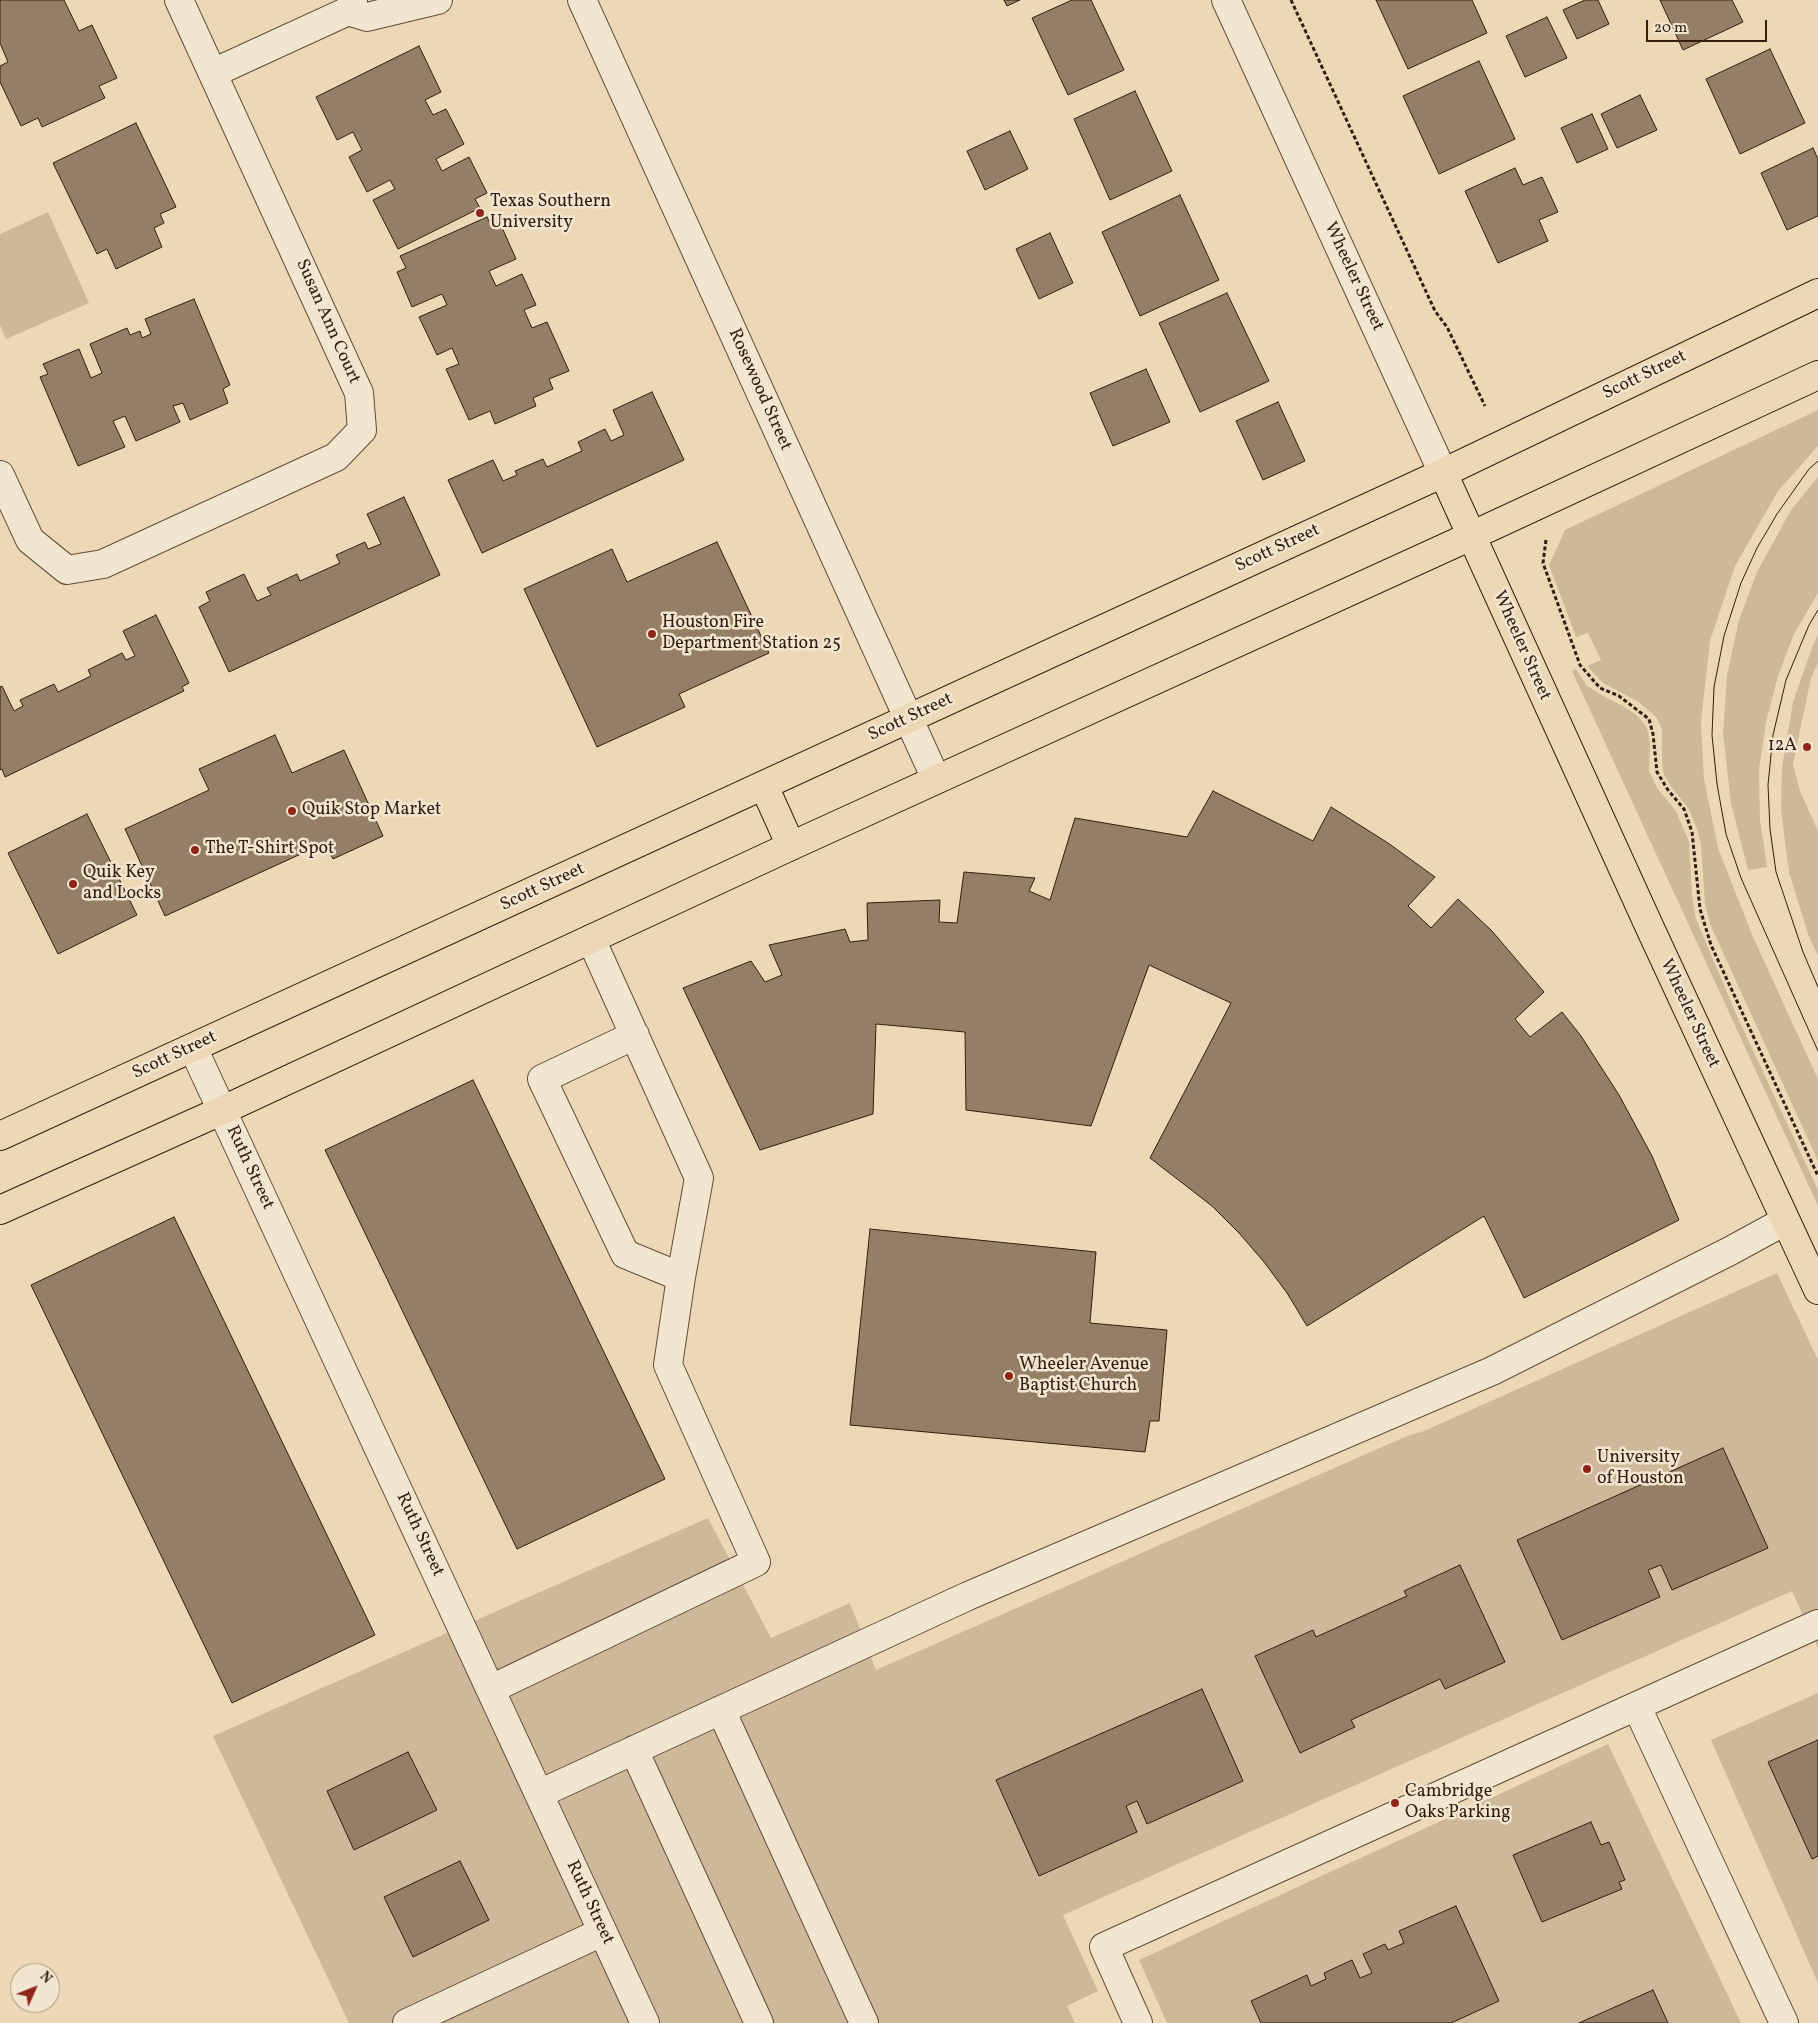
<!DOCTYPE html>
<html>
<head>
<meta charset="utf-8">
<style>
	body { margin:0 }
	#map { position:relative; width:1818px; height:2023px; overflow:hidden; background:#edd8b6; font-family:Vollkorn,serif }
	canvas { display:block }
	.north { position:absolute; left:10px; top:1963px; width:50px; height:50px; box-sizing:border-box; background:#f3e6d0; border:1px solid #a79683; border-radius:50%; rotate:46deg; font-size:14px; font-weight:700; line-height:20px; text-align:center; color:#341d0f }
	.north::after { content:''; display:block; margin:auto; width:18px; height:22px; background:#8f2418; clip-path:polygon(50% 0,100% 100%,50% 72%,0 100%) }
	.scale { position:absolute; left:1646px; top:20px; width:121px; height:22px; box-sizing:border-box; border:2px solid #341d0f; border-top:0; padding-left:6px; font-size:15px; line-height:18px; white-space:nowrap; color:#341d0f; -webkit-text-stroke:4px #f3e6d0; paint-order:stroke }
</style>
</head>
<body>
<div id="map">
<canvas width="1818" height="2023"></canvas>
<div class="north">N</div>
<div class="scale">20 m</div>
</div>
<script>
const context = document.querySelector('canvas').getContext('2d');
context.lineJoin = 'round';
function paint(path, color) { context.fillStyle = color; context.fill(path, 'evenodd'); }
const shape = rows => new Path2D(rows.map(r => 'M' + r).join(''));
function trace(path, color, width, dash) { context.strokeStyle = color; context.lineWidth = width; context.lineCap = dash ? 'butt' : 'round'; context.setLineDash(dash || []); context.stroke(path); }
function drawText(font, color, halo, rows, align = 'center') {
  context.font = font + ' Vollkorn,serif'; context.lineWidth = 5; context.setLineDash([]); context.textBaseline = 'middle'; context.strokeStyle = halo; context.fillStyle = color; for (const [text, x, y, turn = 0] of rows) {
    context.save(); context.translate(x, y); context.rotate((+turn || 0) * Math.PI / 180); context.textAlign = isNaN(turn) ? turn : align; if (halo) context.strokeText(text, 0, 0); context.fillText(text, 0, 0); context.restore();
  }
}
const green = shape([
	[48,212,89,303,6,339,0,325,0,234],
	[1818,410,1818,446,1778,491,1735,566,1710,641,1701,722,1704,779,1718,848,1753,937,1818,1079,1818,1161,1710,924,1705,904,1701,845,1697,829,1689,809,1672,788,1664,775,1662,763,1662,730,1657,718,1639,702,1603,683,1587,666,1601,660,1588,633,1576,637,1549,565,1565,530],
	[1818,477,1818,593,1794,634,1778,676,1766,722,1759,769,1760,820,1767,867,1748,870,1731,803,1723,733,1727,675,1739,620,1757,572,1791,510],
	[1818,635,1818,663,1811,678,1793,764,1800,791,1818,831,1818,956,1808,934,1789,872,1781,810,1782,767,1793,702,1813,645],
	[1576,669,1587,686,1605,697,1623,706,1638,716,1647,728,1650,744,1649,771,1657,788,1676,811,1689,842,1692,896,1696,919,1737,1016,1818,1190,1818,1206,1572,671],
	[1777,1273,1818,1360,1818,1648,1792,1591,1063,1915,1098,1991,1067,2006,1075,2023,349,2023,213,1736,708,1518,771,1638,850,1603,876,1670,1407,1436,1424,1431],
	[1818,1693,1818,1983,1711,1740],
	[1608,1744,1741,2023,1167,2023,1139,1960]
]);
const building = shape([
	[0,0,64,0,79,31,92,25,117,78,99,86,105,98,42,127,38,118,21,126,0,82,0,66,8,62,0,43,0,0],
	[1004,0,1020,0,1007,6,1004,0],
	[1072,0,1091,0,1124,70,1068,95,1032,18,1072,0],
	[1376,0,1472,0,1487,33,1408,69,1376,0],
	[1585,0,1598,0,1609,24,1577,39,1563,10,1585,0],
	[1660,0,1732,0,1743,22,1683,50,1660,0],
	[1547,17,1567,58,1525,77,1506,36,1547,17],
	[419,46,441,92,425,100,433,115,446,109,464,144,436,159,442,171,469,157,487,193,475,199,480,208,398,249,373,200,395,189,390,180,367,192,349,157,362,150,353,132,337,140,316,97,419,46],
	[1770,49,1805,123,1740,154,1706,79,1770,49],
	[1479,61,1515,139,1439,174,1403,96,1479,61],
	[1135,91,1172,171,1110,200,1074,119,1135,91],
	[1640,95,1657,130,1617,148,1601,114,1640,95],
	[1592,114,1608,149,1577,163,1561,128,1592,114],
	[136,123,176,207,160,214,164,223,154,228,162,247,116,269,107,249,97,254,53,163,136,123],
	[1010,131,1028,169,985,190,967,151,1010,131],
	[1813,148,1818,159,1818,216,1787,230,1761,173,1813,148],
	[1515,168,1523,185,1542,177,1558,212,1539,220,1548,241,1498,263,1465,191,1515,168],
	[1180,195,1219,280,1140,316,1102,232,1180,195],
	[487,217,492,227,500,223,516,259,489,271,496,286,522,274,536,305,524,310,532,328,547,322,569,371,549,379,553,389,533,398,536,406,495,424,490,411,469,420,446,369,459,364,452,348,437,355,419,317,447,305,442,294,412,307,397,272,406,268,400,256,487,217],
	[1050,233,1073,283,1039,299,1016,249,1050,233],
	[1227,293,1269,381,1200,412,1159,323,1227,293],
	[194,299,230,385,223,389,228,403,190,420,183,403,173,406,180,422,136,441,125,416,113,421,125,447,78,466,40,377,48,374,43,364,79,349,91,378,102,373,90,344,127,328,130,335,140,331,142,338,151,334,145,319,194,299],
	[1146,369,1170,422,1113,446,1090,393,1146,369],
	[652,392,684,460,482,553,448,480,493,460,503,481,517,475,515,471,543,459,547,467,582,451,578,442,605,429,611,441,624,435,613,410,652,392],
	[1278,402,1305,461,1263,480,1236,421,1278,402],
	[404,497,440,575,229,672,199,607,210,601,206,592,244,574,257,601,271,595,267,588,297,574,300,581,340,563,336,555,365,542,368,549,381,544,367,514,404,497],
	[717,542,769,653,679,694,685,707,597,747,524,589,612,549,627,582,717,542],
	[156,615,189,683,182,687,184,691,5,777,2,769,0,770,0,687,2,686,14,711,23,706,20,700,54,684,58,692,91,676,88,670,122,653,126,660,135,656,123,631,156,615],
	[275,735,292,773,344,750,383,836,333,859,325,843,165,916,125,829,209,790,199,769,275,735],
	[1213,791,1313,841,1331,807,1388,843,1435,877,1408,906,1431,928,1458,899,1492,931,1544,992,1515,1019,1530,1037,1562,1012,1581,1036,1619,1095,1652,1156,1679,1220,1524,1298,1484,1216,1307,1326,1287,1293,1264,1262,1239,1233,1212,1206,1150,1158,1231,1003,1149,965,1091,1126,966,1110,965,1032,876,1024,873,1114,760,1150,683,988,751,961,765,982,782,975,769,945,845,929,850,942,868,940,867,903,940,900,939,922,957,923,964,872,1035,878,1029,891,1050,900,1075,818,1187,837,1213,791],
	[87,814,137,915,58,954,8,853,87,814],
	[473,1080,665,1479,517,1549,325,1150,473,1080],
	[174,1217,375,1635,232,1703,31,1285,174,1217],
	[870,1229,1096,1252,1090,1323,1167,1330,1159,1421,1150,1421,1145,1452,850,1425,870,1229],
	[1723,1448,1768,1548,1672,1590,1661,1565,1648,1570,1660,1597,1562,1640,1517,1540,1723,1448],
	[1460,1565,1505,1662,1445,1689,1440,1679,1351,1720,1355,1727,1300,1753,1255,1656,1313,1630,1316,1637,1407,1596,1404,1591,1460,1565],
	[1202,1689,1243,1781,1147,1824,1137,1801,1126,1806,1137,1832,1039,1876,996,1780,1202,1689],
	[1818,1740,1818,1856,1812,1859,1768,1762,1818,1740],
	[408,1752,437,1810,354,1850,327,1791,408,1752],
	[1591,1822,1601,1845,1609,1842,1625,1880,1619,1882,1622,1889,1542,1922,1513,1855,1591,1822],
	[460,1861,489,1920,413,1957,384,1897,460,1861],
	[1456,1906,1499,2001,1451,2023,1261,2023,1251,2001,1307,1975,1311,1986,1326,1979,1324,1973,1352,1960,1360,1978,1372,1973,1363,1954,1385,1944,1388,1950,1404,1943,1399,1931,1456,1906],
	[1653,1990,1668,2023,1579,2023,1653,1990]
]);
const path = shape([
	[1291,0,1435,311,1447,327,1485,406],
	[1546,540,1543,563,1580,665,1600,688,1619,696,1649,719,1653,734,1657,772,1668,790,1684,809,1692,832,1700,909,1711,945,1818,1176]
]);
const minor = shape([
	[582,0,936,779],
	[1226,0,1443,473],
	[348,11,367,17,438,0],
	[213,73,348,11,353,0],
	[0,475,30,540,67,570,103,564,336,457,362,430,359,393,179,0],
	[635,1035,542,1079,625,1254,681,1277],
	[193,1048,645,2023],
	[491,1689,756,1562,668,1365,681,1277,699,1178,591,939],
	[1637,1707,1784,2023],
	[721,1710,864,2023],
	[634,1750,759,2023],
	[539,1794,968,1596,1492,1371,1730,1251,1785,1221],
	[407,2023,602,1932],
	[1138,2023,1104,1947,1818,1624]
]);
const major = shape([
	[1443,473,1650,928,1818,1290],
	[764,786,791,846],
	[0,1136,1443,473,1818,293],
	[0,1210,223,1110,791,846,1471,536,1818,375]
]);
const tram = shape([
	[1818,461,1809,469,1777,514,1757,548,1741,583,1724,636,1714,687,1712,735,1717,784,1726,834,1741,878,1818,1051],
	[1818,610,1809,625,1786,680,1773,735,1768,785,1770,829,1776,872,1803,952,1818,987]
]);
const markers = [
	[480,213,5,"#8f2418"],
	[652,634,5,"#8f2418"],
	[1807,747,5,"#8f2418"],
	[292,811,5,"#8f2418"],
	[195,850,5,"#8f2418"],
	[73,884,5,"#8f2418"],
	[1009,1376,5,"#8f2418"],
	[1587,1469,5,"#8f2418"],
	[1395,1803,5,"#8f2418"]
];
const poiNames = [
	["Texas Southern",490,203],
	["University",490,224],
	["Houston Fire",662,624],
	["Department Station 25",662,645],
	["12A",1797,747,"right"],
	["Quik Stop Market",302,811],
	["The T-Shirt Spot",205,850],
	["Quik Key",83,874],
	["and Locks",83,895],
	["Wheeler Avenue",1019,1366],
	["Baptist Church",1019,1387],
	["University",1597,1459],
	["of Houston",1597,1480],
	["Cambridge",1405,1793],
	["Oaks Parking",1405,1814]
];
const streetNames = [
	["Wheeler Street",1353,277,65],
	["Susan Ann Court",327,322,66],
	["Scott Street",1645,376,-26],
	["Rosewood Street",759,390,66],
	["Scott Street",1278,549,-25],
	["Wheeler Street",1521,646,66],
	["Scott Street",911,718,-25],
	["Scott Street",543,888,-25],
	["Wheeler Street",1689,1014,65],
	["Scott Street",175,1056,-25],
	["Ruth Street",249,1168,65],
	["Ruth Street",419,1535,65],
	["Ruth Street",589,1903,65]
];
paint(green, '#ceb89a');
paint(building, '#947e66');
trace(building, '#341d0f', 1);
trace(minor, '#624c39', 30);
trace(major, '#341d0f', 30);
trace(path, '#341d0f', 3, [4, 2.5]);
trace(minor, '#f3e6d0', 28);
trace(major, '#edd8b6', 28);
trace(tram, '#341d0f', 1);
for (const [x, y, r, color] of markers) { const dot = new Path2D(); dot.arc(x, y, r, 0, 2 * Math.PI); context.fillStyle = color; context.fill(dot); trace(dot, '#f3e6d0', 2); }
drawText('18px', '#341d0f', '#f3e6d0', poiNames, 'left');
drawText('18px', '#341d0f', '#f3e6d0', streetNames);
</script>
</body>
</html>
